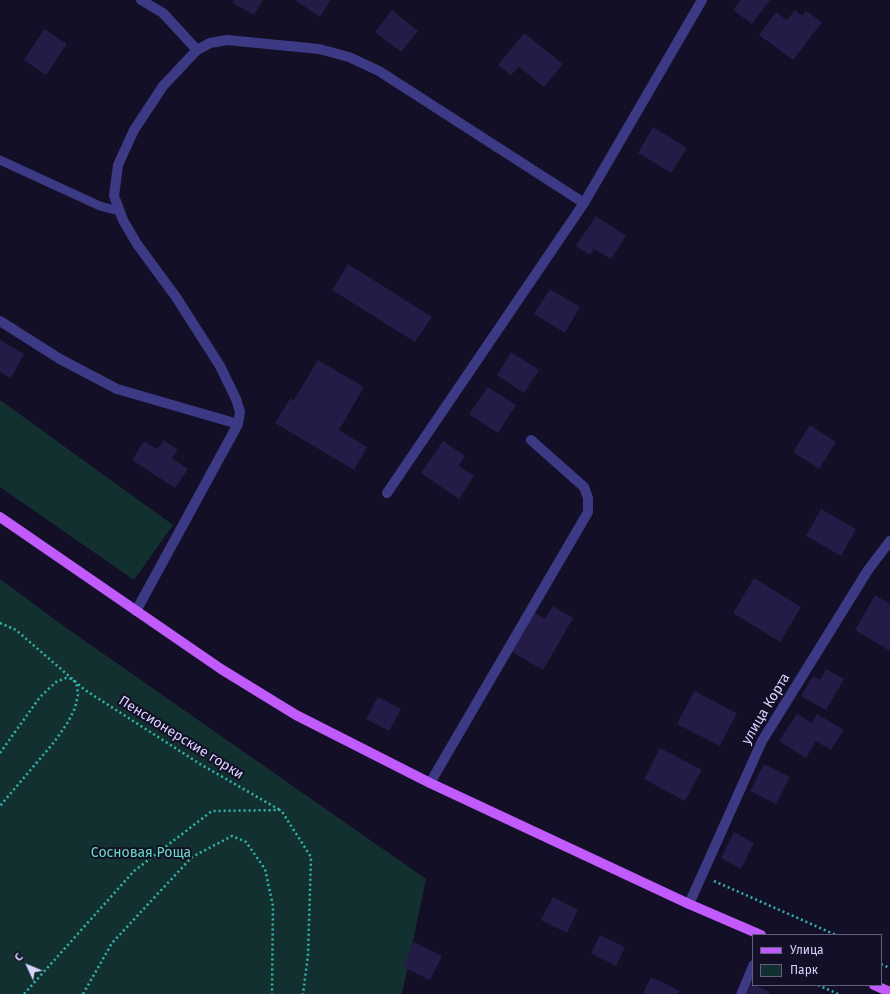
<!DOCTYPE html>
<html>
<head>
<meta charset="utf-8">
<style>
	body { margin:0 }
	#map { position:relative; width:890px; height:994px; overflow:hidden; background:#130f26; font-family:"Fira Sans",sans-serif }
	canvas { display:block }
	.legend { position:absolute; left:752px; top:934px; width:130px; height:52px; box-sizing:border-box; background:#130f26; border:1px solid #625e7d; margin:0; padding:5px 7px; list-style:none; font-size:12px; color:#d9d4ff }
	.legend li { display:flex; align-items:center; gap:8px; height:20px }
	.legend b { width:20px; border:1px solid #625e7d }
	.north { position:absolute; left:8px; top:946px; width:40px; height:40px; -webkit-text-stroke:3px #130f26; paint-order:stroke; rotate:314deg; font-size:11px; font-weight:700; line-height:16px; text-align:center; color:#d9d4ff }
	.north::after { content:''; display:block; margin:auto; width:14px; height:18px; background:#d9d4ff; clip-path:polygon(50% 0,100% 100%,50% 72%,0 100%) }
</style>
</head>
<body>
<div id="map">
<canvas width="890" height="994"></canvas>
<ul class="legend">
<li><b style="height:5px;background:#c25bff"></b>Улица</li>
<li><b style="height:11px;background:#12302f"></b>Парк</li>
</ul>
<div class="north">С</div>
</div>
<script>
const context = document.querySelector('canvas').getContext('2d');
context.lineJoin = 'round';
function paint(path, color) { context.fillStyle = color; context.fill(path, 'evenodd'); }
const shape = rows => new Path2D(rows.map(r => 'M' + r).join(''));
function trace(path, color, width, dash) { context.strokeStyle = color; context.lineWidth = width; context.lineCap = dash ? 'butt' : 'round'; context.setLineDash(dash || []); context.stroke(path); }
function drawText(font, color, halo, rows, align = 'center') {
  context.font = font + ' "Fira Sans",sans-serif'; context.lineWidth = 4; context.setLineDash([]); context.textBaseline = 'middle'; context.strokeStyle = halo; context.fillStyle = color; for (const [text, x, y, turn = 0] of rows) {
    context.save(); context.translate(x, y); context.rotate((+turn || 0) * Math.PI / 180); context.textAlign = isNaN(turn) ? turn : align; if (halo) context.strokeText(text, 0, 0); context.fillText(text, 0, 0); context.restore();
  }
}
const green = shape([
	[0,400,173,525,134,580,0,487],
	[0,579,65,627,426,879,402,994,0,994]
]);
const building = shape([
	[234,0,263,0,254,15,232,3],
	[295,0,331,0,320,17],
	[741,0,770,0,752,24,733,10],
	[392,10,418,31,401,52,375,32],
	[795,10,802,16,806,11,822,22,793,60,759,35,776,12,787,20],
	[44,29,67,44,46,75,24,60],
	[524,33,563,64,544,87,519,67,511,75,498,65],
	[653,127,687,148,671,173,638,153],
	[596,216,626,236,611,259,594,249,590,255,576,246],
	[348,264,432,317,415,342,332,290],
	[550,289,580,307,565,333,534,314],
	[0,340,24,354,11,378,0,372],
	[511,352,539,370,524,393,497,375],
	[318,360,364,387,339,430,367,447,354,470,275,423,290,399,294,400],
	[488,387,516,405,498,433,469,414],
	[810,425,836,442,819,469,793,452],
	[164,440,178,450,172,458,188,469,175,488,132,460,144,441,157,449],
	[443,441,465,456,459,466,474,476,459,499,421,473],
	[821,509,856,529,841,556,806,536],
	[754,578,801,607,780,642,733,613],
	[875,595,890,604,890,651,855,630],
	[553,606,573,618,543,670,512,652,535,613,545,619],
	[826,669,844,679,826,710,801,696,813,676,820,680],
	[694,691,737,713,720,746,677,724],
	[378,697,401,709,389,731,366,719],
	[797,714,812,723,817,714,844,730,831,750,816,741,806,758,779,741],
	[660,748,702,770,685,801,644,779],
	[764,764,790,777,776,804,750,791],
	[734,832,754,843,741,869,721,858],
	[553,897,578,910,567,933,541,920],
	[600,935,625,947,616,966,591,953],
	[414,942,442,956,430,980,403,967],
	[651,977,680,991,678,994,643,994],
	[750,983,770,992,769,994,745,994]
]);
const path = shape([
	[0,623,16,630,85,690,200,764,280,810],
	[0,753,40,697,56,682,66,678,73,679,77,686,78,695,75,708,68,722,55,741,0,806],
	[714,881,836,935],
	[881,964,890,968],
	[818,985,838,994],
	[24,994,134,871,212,811,281,810,311,857,308,955,303,994],
	[83,994,112,943,192,857,232,836,246,842,265,869,273,906,272,994]
]);
const lane = shape([
	[0,160,100,206,119,211],
	[741,994,753,965]
]);
const street = shape([
	[141,0,163,13,197,50],
	[0,321,60,359,117,389,238,424],
	[387,493,584,203,702,0],
	[136,611,238,424,240,412,236,399,220,366,176,297,137,244,123,220,114,196,118,165,134,130,163,86,197,50,210,43,227,40,319,49,349,57,379,71,584,203],
	[430,783,588,512,588,498,584,487,531,440],
	[689,904,762,741,868,570,890,541]
]);
const primary = shape([
	[0,517,221,669,296,715,430,783,689,904,761,935],
	[874,985,890,992]
]);
const streetNames = [
	["улица Корта",766,709,-59],
	["Пенсионерские горки",181,738,32]
];
const parkNames = [
	["Сосновая Роща",141,853]
];
paint(green, '#12302f');
paint(building, '#241b47');
trace(path, '#2fb8b0', 2.5, [2, 3]);
trace(lane, '#3d3a85', 9);
trace(street, '#3d3a85', 10);
trace(primary, '#c25bff', 10);
drawText('14px', '#d9d4ff', '#130f26', streetNames);
drawText('14px', '#5fe0c0', '#130f26', parkNames);
</script>
</body>
</html>
